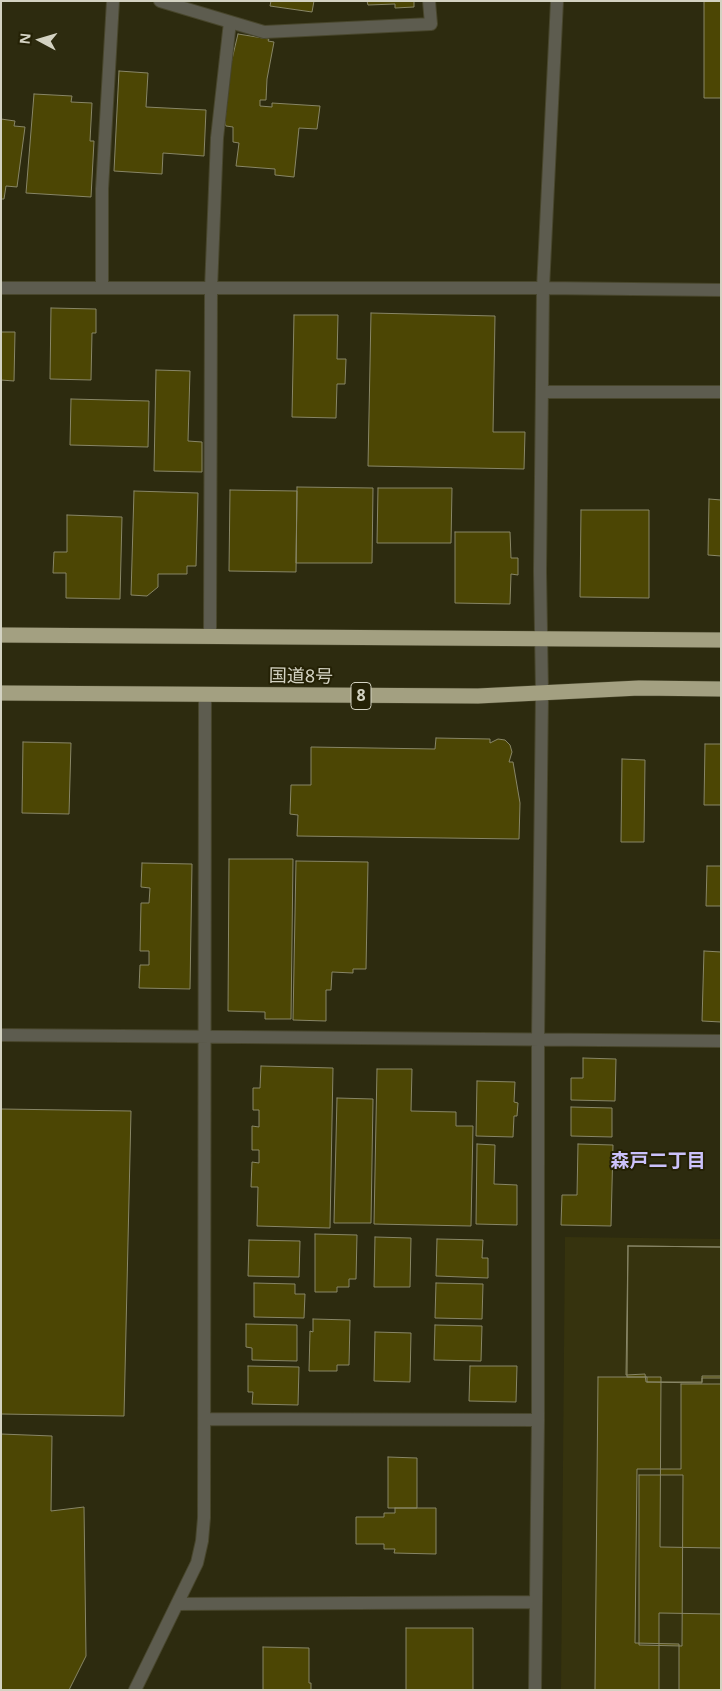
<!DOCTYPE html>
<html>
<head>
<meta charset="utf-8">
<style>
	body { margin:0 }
	#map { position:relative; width:722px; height:1691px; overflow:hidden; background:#2d2b0f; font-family:"Noto Sans",sans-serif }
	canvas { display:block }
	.frame { position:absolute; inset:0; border:2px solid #d3d2c2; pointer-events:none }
	.north { position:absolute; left:15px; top:15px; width:50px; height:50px; -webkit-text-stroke:4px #242105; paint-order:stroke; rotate:276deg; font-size:14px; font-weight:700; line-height:20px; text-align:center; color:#d3d2c2 }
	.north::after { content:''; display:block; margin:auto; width:18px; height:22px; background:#d3d2c2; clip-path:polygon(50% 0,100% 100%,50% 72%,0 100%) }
</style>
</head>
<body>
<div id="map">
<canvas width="722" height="1691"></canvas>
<div class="frame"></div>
<div class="north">N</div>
</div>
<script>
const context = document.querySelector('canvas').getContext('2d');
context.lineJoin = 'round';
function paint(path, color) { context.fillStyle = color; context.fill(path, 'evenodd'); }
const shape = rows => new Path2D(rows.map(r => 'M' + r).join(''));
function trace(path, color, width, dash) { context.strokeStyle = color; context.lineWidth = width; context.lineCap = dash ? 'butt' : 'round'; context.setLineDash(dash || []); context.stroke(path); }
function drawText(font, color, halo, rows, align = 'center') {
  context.font = font + ' "Noto Sans","Noto Sans JP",sans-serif'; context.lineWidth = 4; context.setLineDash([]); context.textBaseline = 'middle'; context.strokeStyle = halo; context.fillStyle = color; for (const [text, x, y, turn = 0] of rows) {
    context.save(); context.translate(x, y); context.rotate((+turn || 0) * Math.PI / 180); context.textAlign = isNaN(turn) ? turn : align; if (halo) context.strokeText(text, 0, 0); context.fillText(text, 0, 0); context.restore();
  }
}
const built = shape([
	[565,1237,721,1239,721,1690,561,1690]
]);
const building = shape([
	[271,1,314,1,312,12,270,6,271,1],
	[367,1,414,1,414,7,395,8,395,4,368,5,367,1],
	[704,1,721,1,721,98,704,98,704,1],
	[238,34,269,39,268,41,274,42,267,79,266,100,260,100,260,106,272,107,272,103,320,106,317,129,299,128,294,177,275,175,275,169,236,166,239,143,233,142,233,127,226,126,225,124,228,76,238,34],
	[119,71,148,73,146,107,206,110,204,156,163,153,162,174,114,171,119,71],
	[34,94,72,96,71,102,92,103,90,141,94,141,91,197,26,193,34,94],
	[1,119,15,121,14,126,25,127,17,187,6,186,4,199,1,199,1,119],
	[51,308,96,309,96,333,92,333,91,380,50,379,51,308],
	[371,313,495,316,493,432,525,432,524,469,368,466,371,313],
	[294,315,338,315,337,359,346,359,345,384,337,384,336,418,292,417,294,315],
	[1,332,15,332,14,381,1,380,1,332],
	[156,370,190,371,188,441,202,442,202,472,154,471,156,370],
	[71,399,149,401,148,447,70,445,71,399],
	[297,487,373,488,372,563,296,563,297,487],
	[378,488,452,488,451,543,377,543,378,488],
	[230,490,297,491,296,572,229,571,230,490],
	[134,491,198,493,196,566,187,566,187,574,158,574,158,587,147,596,131,595,134,491],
	[709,499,721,500,721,556,708,555,709,499],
	[581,510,649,510,649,598,580,597,581,510],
	[67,515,122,517,120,599,66,598,66,573,53,573,54,552,67,552,67,515],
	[455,532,510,532,511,558,518,558,518,575,511,574,510,604,455,603,455,532],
	[436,738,490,739,490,743,498,739,505,740,510,745,512,752,509,762,513,762,520,803,519,839,297,836,298,815,290,814,291,785,311,785,311,747,435,749,436,738],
	[23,742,71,743,69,814,22,813,23,742],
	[705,744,721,744,721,805,704,805,705,744],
	[622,759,645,760,644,842,621,842,622,759],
	[229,859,293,859,291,1019,265,1019,265,1012,228,1011,229,859],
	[296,861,368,862,366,969,353,969,353,973,332,972,331,990,326,990,326,1021,293,1020,296,861],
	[142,863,192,864,190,989,139,988,140,965,149,965,149,951,140,951,141,903,149,903,150,888,141,887,142,863],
	[707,866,721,866,721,906,706,906,707,866],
	[704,951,721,952,721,1022,702,1021,704,951],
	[583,1058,616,1059,615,1101,571,1100,571,1078,583,1078,583,1058],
	[261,1066,333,1068,330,1228,257,1226,258,1187,251,1187,252,1162,259,1163,259,1150,252,1150,252,1126,259,1127,259,1110,253,1110,253,1088,260,1088,261,1066],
	[377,1069,412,1069,411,1111,456,1112,456,1126,473,1126,471,1226,374,1224,377,1069],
	[477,1081,515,1082,514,1102,518,1103,517,1116,514,1116,513,1137,476,1136,477,1081],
	[337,1098,373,1099,371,1223,334,1223,337,1098],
	[571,1107,612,1108,612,1137,571,1136,571,1107],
	[1,1109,131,1111,124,1416,1,1414,1,1109],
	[477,1144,495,1145,494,1184,517,1185,517,1225,476,1224,477,1144],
	[578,1144,613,1145,611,1226,561,1225,562,1195,577,1195,578,1144],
	[315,1234,357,1235,356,1279,349,1279,349,1287,337,1287,337,1292,315,1292,315,1234],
	[375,1237,411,1238,410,1287,374,1287,375,1237],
	[437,1239,483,1240,482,1258,488,1258,488,1278,436,1276,437,1239],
	[249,1240,300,1241,299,1277,248,1276,249,1240],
	[628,1246,721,1247,721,1378,702,1378,702,1383,647,1382,647,1377,627,1377,628,1246],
	[628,1246,721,1247,721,1376,702,1376,702,1382,646,1382,645,1374,626,1375,628,1246],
	[254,1283,295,1284,295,1294,305,1294,304,1318,254,1317,254,1283],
	[436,1283,483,1284,482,1319,435,1318,436,1283],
	[313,1319,350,1320,349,1365,337,1365,337,1371,309,1371,310,1331,313,1332,313,1319],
	[246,1324,297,1325,297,1361,252,1360,252,1348,246,1347,246,1324],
	[435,1325,482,1326,481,1361,434,1360,435,1325],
	[375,1332,411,1333,410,1382,374,1381,375,1332],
	[248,1366,299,1367,298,1405,252,1404,253,1392,248,1392,248,1366],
	[470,1366,517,1366,516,1402,469,1401,470,1366],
	[598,1377,661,1377,660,1547,721,1548,721,1614,659,1613,659,1690,595,1690,598,1377],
	[681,1384,721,1384,721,1690,679,1690,679,1644,635,1643,637,1469,681,1469,681,1384],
	[1,1434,52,1436,51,1511,84,1507,86,1656,69,1690,1,1690,1,1434],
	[388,1457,417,1458,417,1508,388,1508,388,1457],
	[639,1475,683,1475,682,1646,639,1645,639,1475],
	[395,1508,436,1508,436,1554,394,1553,395,1549,384,1549,384,1544,356,1544,356,1517,384,1517,384,1513,395,1513,395,1508],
	[406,1628,473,1628,473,1690,406,1690,406,1628],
	[263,1647,309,1648,309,1683,311,1683,311,1690,263,1690,263,1647]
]);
const minor = shape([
	[160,1,264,32,431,24,429,1],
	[1,288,543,288,557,1],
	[102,288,102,189,113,1],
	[542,392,721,392],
	[210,637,211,289,217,138,230,22],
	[1,1035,721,1041],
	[205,1419,538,1420],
	[177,1604,536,1602],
	[135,1690,197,1563,202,1541,204,1518,205,694],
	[535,1690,538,1420,538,1039,542,693,540,571,543,288,721,290]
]);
const highway = shape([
	[1,635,721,640],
	[1,693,478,696,639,688,721,689]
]);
const shields = [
	[361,696,20]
];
const shieldNames = [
	["8",361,696]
];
const streetNames = [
	["国道8号",301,677,1]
];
const neighbourhoodNames = [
	["森戸二丁目",658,1162]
];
paint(built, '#36330e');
paint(building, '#4c4604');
trace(building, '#888667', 1);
trace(minor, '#48462c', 14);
trace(highway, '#48462c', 16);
trace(minor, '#5d5c4f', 12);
trace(highway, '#a3a081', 15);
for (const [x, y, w] of shields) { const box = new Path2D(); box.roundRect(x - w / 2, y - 13.5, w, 27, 4); context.fillStyle = '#242105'; context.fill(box); trace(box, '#d3d2c2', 1); }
drawText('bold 16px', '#d3d2c2', null, shieldNames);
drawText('18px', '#d3d2c2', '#242105', streetNames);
drawText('bold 19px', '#cbc1fb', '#242105', neighbourhoodNames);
</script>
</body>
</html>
